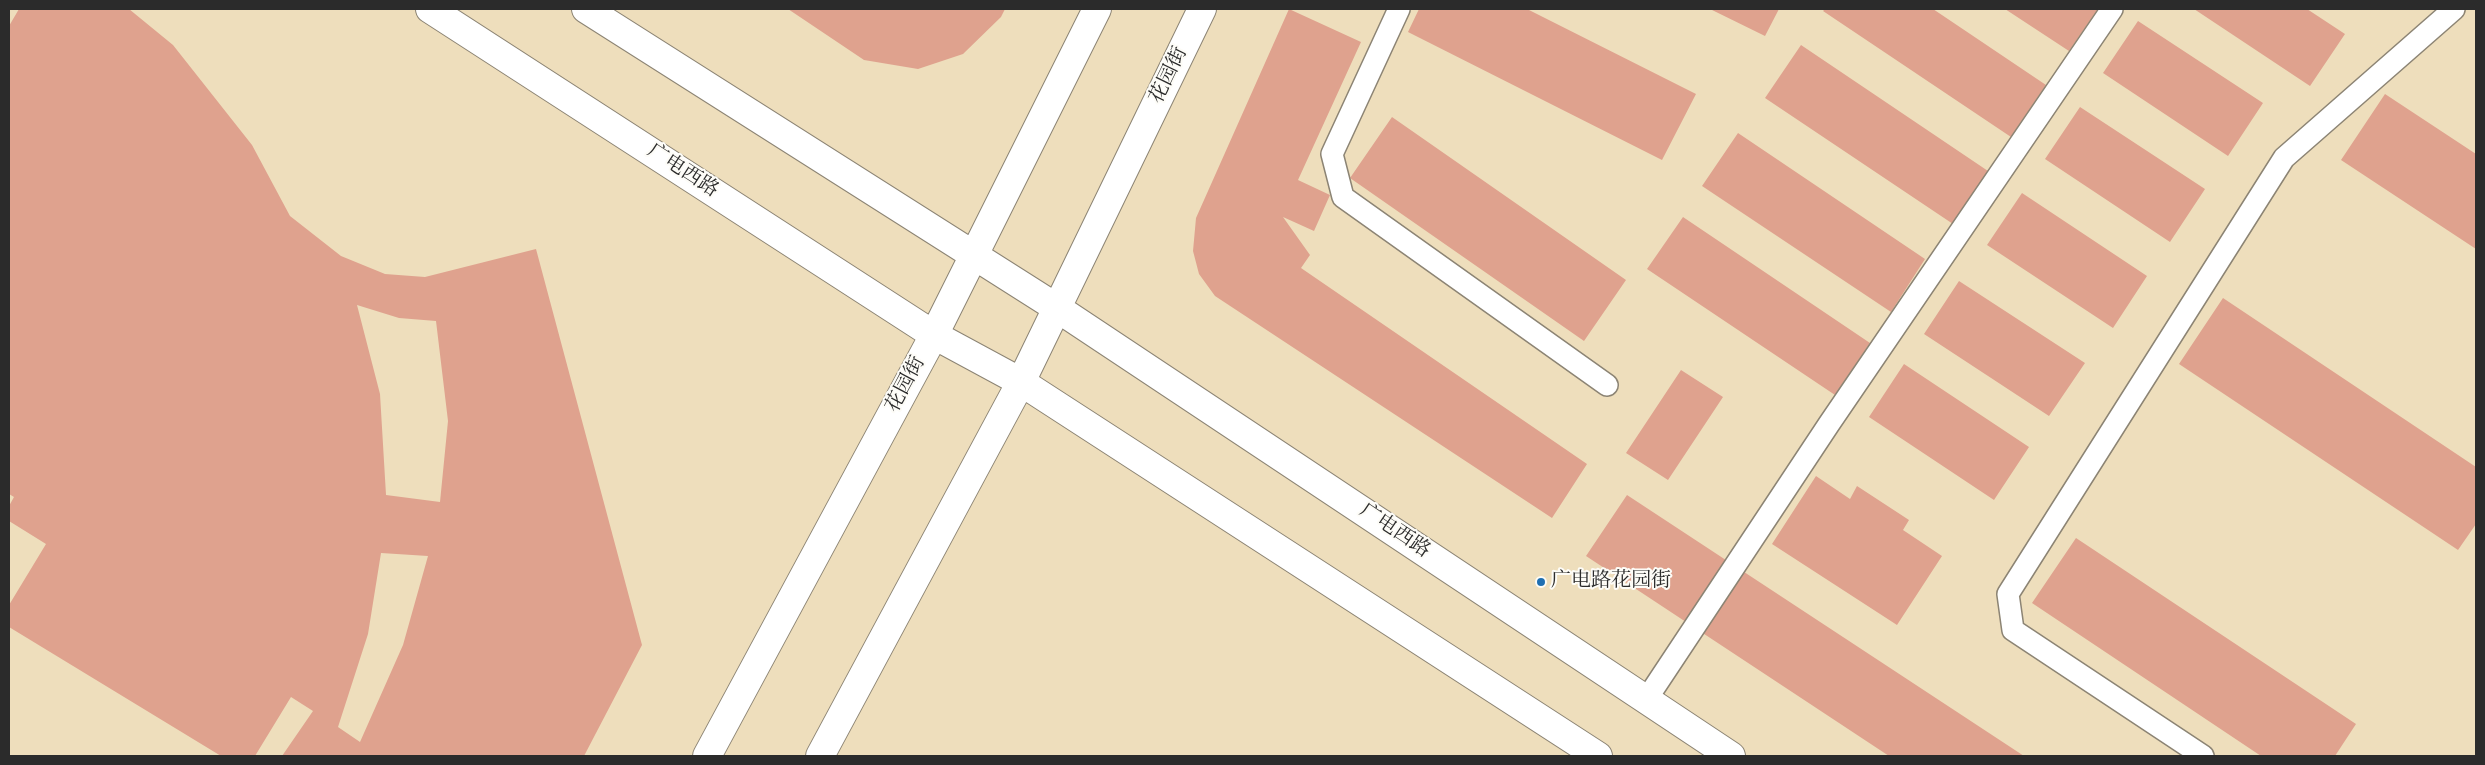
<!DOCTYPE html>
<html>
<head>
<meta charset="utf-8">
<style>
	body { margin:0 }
	#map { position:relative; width:2485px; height:765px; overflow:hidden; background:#eedebc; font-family:Vollkorn,serif }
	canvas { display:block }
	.frame { position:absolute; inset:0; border:10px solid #2b2b2b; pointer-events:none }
</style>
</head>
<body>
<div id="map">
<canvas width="2485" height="765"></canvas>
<div class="frame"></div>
</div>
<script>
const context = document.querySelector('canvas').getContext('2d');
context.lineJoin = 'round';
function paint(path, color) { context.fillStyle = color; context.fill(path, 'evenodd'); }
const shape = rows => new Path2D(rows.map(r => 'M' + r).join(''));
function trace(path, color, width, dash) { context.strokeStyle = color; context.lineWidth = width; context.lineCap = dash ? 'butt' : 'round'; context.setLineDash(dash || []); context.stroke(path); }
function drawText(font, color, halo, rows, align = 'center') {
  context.font = font + ' Vollkorn,"Noto Serif SC",serif'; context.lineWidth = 4; context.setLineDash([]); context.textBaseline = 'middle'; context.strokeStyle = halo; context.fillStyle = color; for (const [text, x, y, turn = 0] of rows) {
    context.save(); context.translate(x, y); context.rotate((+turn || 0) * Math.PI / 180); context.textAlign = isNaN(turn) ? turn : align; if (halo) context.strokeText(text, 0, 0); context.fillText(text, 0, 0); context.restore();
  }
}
const building = shape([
	[19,9,129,9,173,45,252,145,290,216,341,256,385,274,425,277,536,249,642,645,584,756,282,756,313,711,291,697,255,756,221,756,9,627,9,605,46,544,9,521,9,506,14,497,9,494,9,26],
	[357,305,399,318,436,321,448,421,440,502,386,495,380,394],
	[381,553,428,556,403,645,360,742,338,727,368,634],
	[788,9,1005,9,1001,17,963,54,918,69,864,60],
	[1289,9,1361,42,1298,180,1330,195,1314,231,1283,217,1310,255,1301,268,1587,464,1552,518,1215,296,1199,274,1193,251,1196,218],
	[1419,9,1527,9,1696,94,1662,160,1408,32],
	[1710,9,1779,9,1765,36],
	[1825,9,1933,9,2046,85,2011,137,1823,11],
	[2005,9,2098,9,2069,51],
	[2194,9,2307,9,2345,34,2310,86],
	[2138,21,2263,103,2228,156,2103,73],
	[1801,45,1988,171,1953,224,1765,98],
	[2385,94,2476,154,2476,249,2341,160],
	[2080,107,2205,189,2170,242,2045,159],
	[1392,117,1626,280,1584,341,1350,178],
	[1738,133,1925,259,1891,312,1702,186],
	[2022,193,2147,276,2113,328,1987,245],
	[1683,217,1870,343,1835,395,1647,269],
	[1959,281,2085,363,2049,416,1924,334],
	[2223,298,2476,467,2476,524,2458,550,2179,364],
	[1904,364,2029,447,1994,500,1869,417],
	[1681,370,1723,397,1668,480,1626,453],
	[1816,476,1850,499,1857,486,1909,520,1903,530,1942,556,1897,625,1772,544],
	[1627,495,2024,756,1889,756,1586,556],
	[2076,538,2356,724,2335,756,2261,756,2032,603]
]);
const service = shape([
	[1399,9,1332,154,1343,197,1607,385],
	[1646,700,1829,424,2112,9],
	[2203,756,2013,630,2008,594,2284,158,2454,9]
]);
const secondary = shape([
	[430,9,934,335,1021,382,1598,756],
	[586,9,1057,308,1731,756],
	[707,756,934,335,1097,9],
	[820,756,1021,382,1202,9]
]);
const markers = [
	[1541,582,5,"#1f6fb2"]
];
const streetNames = [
	["花园街",1170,76,-64],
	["广电西路",682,172,33],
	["花园街",907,385,-62],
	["广电西路",1394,532,34]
];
const poiNames = [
	["广电路花园街",1551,582]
];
paint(building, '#dfa28e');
trace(service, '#8c8474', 24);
trace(secondary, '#8c8474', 30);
trace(service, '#fff', 21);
trace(secondary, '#fff', 28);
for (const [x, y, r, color] of markers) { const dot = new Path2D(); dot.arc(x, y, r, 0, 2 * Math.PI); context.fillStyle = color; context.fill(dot); trace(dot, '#fdfcf7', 2); }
drawText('20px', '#2b2b2b', '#fdfcf7', streetNames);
drawText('20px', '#2b2b2b', '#fdfcf7', poiNames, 'left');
</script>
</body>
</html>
